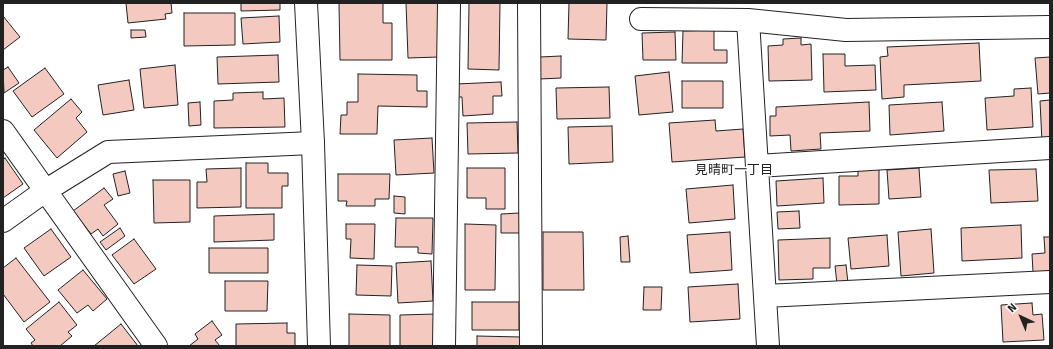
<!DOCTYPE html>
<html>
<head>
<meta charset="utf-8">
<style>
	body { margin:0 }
	#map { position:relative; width:1053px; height:349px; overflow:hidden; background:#fff; font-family:"Fira Sans",sans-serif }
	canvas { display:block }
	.frame { position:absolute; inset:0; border:4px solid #222; pointer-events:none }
	.north { position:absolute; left:1001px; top:297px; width:40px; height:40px; -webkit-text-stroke:3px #fff; paint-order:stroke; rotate:316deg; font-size:11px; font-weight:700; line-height:16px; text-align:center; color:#222 }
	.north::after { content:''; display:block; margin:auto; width:14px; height:18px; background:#222; clip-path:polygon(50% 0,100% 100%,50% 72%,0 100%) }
</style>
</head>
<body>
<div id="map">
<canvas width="1053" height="349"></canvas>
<div class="frame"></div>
<div class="north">N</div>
</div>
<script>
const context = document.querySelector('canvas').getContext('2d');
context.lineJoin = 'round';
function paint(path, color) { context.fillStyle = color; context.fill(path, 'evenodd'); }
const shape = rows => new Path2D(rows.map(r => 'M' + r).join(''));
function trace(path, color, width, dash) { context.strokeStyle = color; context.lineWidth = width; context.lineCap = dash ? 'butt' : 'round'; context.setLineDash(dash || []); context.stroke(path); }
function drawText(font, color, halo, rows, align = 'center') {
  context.font = font + ' "Fira Sans","Noto Sans JP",sans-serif'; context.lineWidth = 3; context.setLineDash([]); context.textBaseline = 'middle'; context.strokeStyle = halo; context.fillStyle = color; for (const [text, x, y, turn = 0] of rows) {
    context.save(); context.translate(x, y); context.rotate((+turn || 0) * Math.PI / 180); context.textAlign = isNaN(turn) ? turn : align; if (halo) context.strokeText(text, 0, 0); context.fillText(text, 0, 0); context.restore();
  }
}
const building = shape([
	[126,3,171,3,172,13,165,14,166,19,128,23,126,3],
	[241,3,280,3,280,10,241,11,241,3],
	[339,3,383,3,383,23,392,23,392,60,340,60,339,3],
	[406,3,438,3,439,57,408,58,406,3],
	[469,3,500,3,499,70,468,69,469,3],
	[569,3,607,3,606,40,568,39,569,3],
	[184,13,235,13,235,45,184,46,184,13],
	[3,16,20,37,3,50,3,16],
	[279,16,280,42,243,44,241,18,279,16],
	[131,30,145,30,146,37,131,38,131,30],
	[714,30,714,50,727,50,727,63,682,63,683,31,714,30],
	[675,32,676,60,643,60,642,33,675,32],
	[801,38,801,45,811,44,812,80,769,81,768,46,783,45,783,39,801,38],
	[979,43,981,81,904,85,904,97,882,99,880,57,888,56,887,47,979,43],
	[823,54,845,54,845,66,875,65,876,90,824,92,823,54],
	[278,55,279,82,218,84,217,57,278,55],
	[561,56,561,78,540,79,540,57,561,56],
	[1050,57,1050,93,1038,94,1035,58,1050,57],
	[175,65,178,105,144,108,140,69,175,65],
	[8,67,19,83,4,93,3,70,8,67],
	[45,68,64,94,32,117,13,91,45,68],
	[669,72,673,112,639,115,635,76,669,72],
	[358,74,417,75,417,91,427,91,427,107,378,106,377,134,340,134,341,115,347,115,347,102,358,102,358,74],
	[129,80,134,110,103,115,98,85,129,80],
	[682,81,723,81,723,108,682,108,682,81],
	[501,82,502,96,493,96,493,114,463,116,462,97,457,97,456,84,501,82],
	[609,87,610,118,557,119,556,88,609,87],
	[1031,88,1033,127,987,130,985,98,1014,96,1014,89,1031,88],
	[263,92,263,99,284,98,285,127,214,128,214,101,233,100,233,93,263,92],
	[71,99,82,112,76,118,87,132,57,158,34,130,71,99],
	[1050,100,1050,141,1042,142,1040,101,1050,100],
	[200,102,201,125,189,126,188,103,200,102],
	[869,102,870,131,820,133,821,149,791,151,790,135,770,136,770,116,776,116,776,107,869,102],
	[942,102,944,131,890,135,889,105,942,102],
	[715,120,716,131,743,129,745,157,672,162,669,123,715,120],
	[517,122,518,153,468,154,467,123,517,122],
	[612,126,613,162,569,164,568,127,612,126],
	[432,138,434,173,396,175,394,140,432,138],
	[5,158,23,184,3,198,3,160,5,158],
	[246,163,268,163,268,173,288,173,288,186,282,186,282,208,246,208,246,163],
	[241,168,241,207,197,208,197,182,207,182,206,169,241,168],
	[467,168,505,168,505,209,486,209,486,198,467,198,467,168],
	[919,168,921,197,889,199,887,170,919,168],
	[879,169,879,204,839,205,839,176,858,176,858,170,879,169],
	[1036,169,1038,201,991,203,989,170,1036,169],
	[125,171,130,193,118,196,113,174,125,171],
	[338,174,390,174,389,199,375,199,375,206,346,206,347,201,338,201,338,174],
	[823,178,824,203,777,206,776,181,823,178],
	[153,180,190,180,190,222,154,223,153,180],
	[733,185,735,219,689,223,686,189,733,185],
	[104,188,113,199,104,205,118,224,103,236,98,229,91,234,73,211,104,188],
	[394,196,405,197,405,214,394,213,394,196],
	[799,211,800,228,778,229,777,212,799,211],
	[520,213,521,233,501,233,501,214,520,213],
	[274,214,274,240,214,242,214,216,274,214],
	[396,218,433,218,432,254,418,253,418,247,395,247,396,218],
	[346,224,375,224,374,259,350,258,351,239,346,239,346,224],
	[465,224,496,225,495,290,465,290,465,224],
	[1021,225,1022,258,962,261,961,228,1021,225],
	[120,228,125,236,106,250,100,242,120,228],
	[51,229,71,257,44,276,24,248,51,229],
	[931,229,934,273,901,276,898,232,931,229],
	[543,232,583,232,584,290,543,290,543,232],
	[730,232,732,270,690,273,687,235,730,232],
	[887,235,889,266,851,269,848,238,887,235],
	[628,236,630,262,621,262,620,237,628,236],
	[1044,237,1050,237,1050,271,1033,272,1032,254,1045,253,1044,237],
	[830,238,830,268,813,268,813,279,779,280,778,240,830,238],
	[134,239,156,269,134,284,112,255,134,239],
	[209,248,268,248,268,273,209,273,209,248],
	[16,258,50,302,24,322,3,294,3,268,16,258],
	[431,261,433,301,398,303,396,263,431,261],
	[357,265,392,266,391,296,356,295,357,265],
	[846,265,848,283,837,284,835,266,846,265],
	[83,270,107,299,93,311,88,305,77,313,58,290,83,270],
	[225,281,268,281,267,311,225,311,225,281],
	[738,284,740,319,690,322,688,287,738,284],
	[644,287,662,287,661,310,643,310,644,287],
	[59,302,77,325,68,332,72,336,60,346,33,346,31,343,35,340,26,329,59,302],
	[472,302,519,302,519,330,472,330,472,302],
	[1032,303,1033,315,1042,314,1044,340,1003,342,1001,305,1032,303],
	[349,314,390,315,390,346,349,346,349,314],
	[436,314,437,346,400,346,400,315,436,314],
	[212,321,222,335,215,340,220,346,189,346,198,339,195,334,212,321],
	[287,323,287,333,295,333,295,346,236,346,236,324,287,323],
	[121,324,138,346,94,346,121,324],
	[477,336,521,337,520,346,477,346,477,336]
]);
const street = shape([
	[529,3,531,346],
	[641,19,748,20,846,30,1050,27],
	[748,20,768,346],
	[3,131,156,346],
	[757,166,1050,148],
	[3,221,45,191,108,152,313,143],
	[765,296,1050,282],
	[444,346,449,3]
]);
const secondary = shape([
	[306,3,313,143,319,346]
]);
const neighbourhoodNames = [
	["見晴町一丁目",734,170]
];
paint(building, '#f3c9c0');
trace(building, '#222', 1);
trace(street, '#222', 24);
trace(secondary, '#222', 24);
trace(street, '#fff', 22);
trace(secondary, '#fff', 22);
drawText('13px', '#222', '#fff', neighbourhoodNames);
</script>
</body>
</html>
